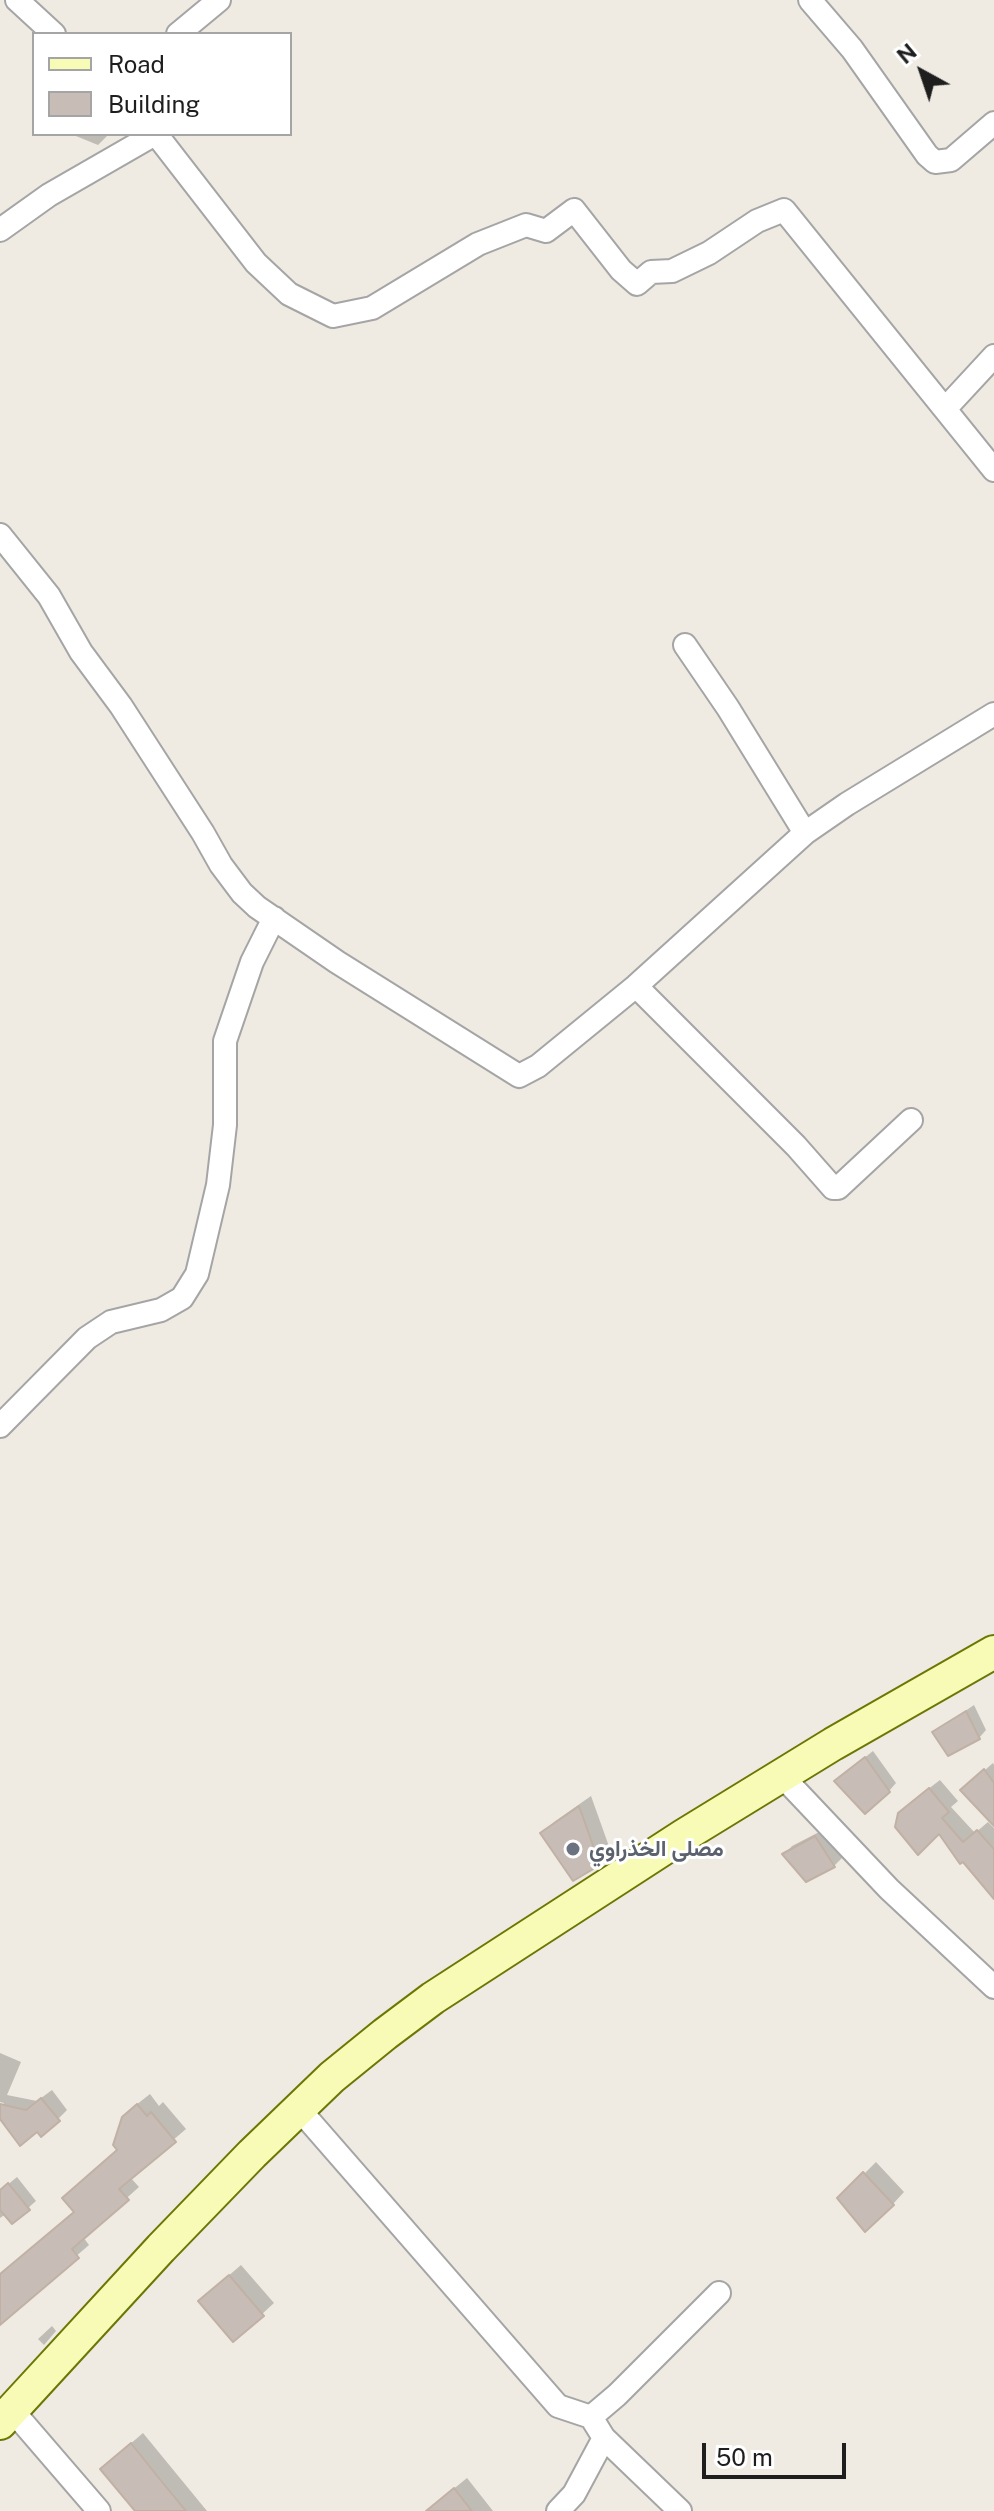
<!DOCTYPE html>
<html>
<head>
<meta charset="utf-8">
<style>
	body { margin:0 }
	#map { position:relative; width:994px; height:2511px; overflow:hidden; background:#efebe3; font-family:"Public Sans",sans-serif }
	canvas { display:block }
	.legend { position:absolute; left:32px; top:32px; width:260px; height:104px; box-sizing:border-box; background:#fff; border:2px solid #a5a5a5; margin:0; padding:10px 14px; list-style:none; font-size:24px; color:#1e1e1e }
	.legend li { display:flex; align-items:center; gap:16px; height:40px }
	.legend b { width:40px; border:2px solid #a5a5a5 }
	.north { position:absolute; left:882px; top:32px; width:80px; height:80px; -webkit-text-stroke:6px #fff; paint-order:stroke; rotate:320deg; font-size:22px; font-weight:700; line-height:32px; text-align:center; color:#1e1e1e }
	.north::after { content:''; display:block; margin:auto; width:28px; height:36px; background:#1e1e1e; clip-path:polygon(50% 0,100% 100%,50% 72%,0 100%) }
	.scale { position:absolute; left:702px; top:2443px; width:144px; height:36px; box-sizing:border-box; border:4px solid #1e1e1e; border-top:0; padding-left:10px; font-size:24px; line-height:28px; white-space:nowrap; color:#1e1e1e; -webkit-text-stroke:6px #fff; paint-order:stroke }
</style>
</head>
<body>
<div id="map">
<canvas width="994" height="2511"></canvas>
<ul class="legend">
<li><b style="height:10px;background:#f8fbb5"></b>Road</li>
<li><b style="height:22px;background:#c7bdb6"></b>Building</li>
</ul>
<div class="north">N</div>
<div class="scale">50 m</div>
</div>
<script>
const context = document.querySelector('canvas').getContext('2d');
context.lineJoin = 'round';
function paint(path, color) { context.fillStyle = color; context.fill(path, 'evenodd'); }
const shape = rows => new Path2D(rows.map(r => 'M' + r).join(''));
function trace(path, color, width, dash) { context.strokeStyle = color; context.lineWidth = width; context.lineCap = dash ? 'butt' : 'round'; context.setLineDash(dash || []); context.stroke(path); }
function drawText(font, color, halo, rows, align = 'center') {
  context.font = font + ' "Public Sans",Vazirmatn,sans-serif'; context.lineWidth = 6; context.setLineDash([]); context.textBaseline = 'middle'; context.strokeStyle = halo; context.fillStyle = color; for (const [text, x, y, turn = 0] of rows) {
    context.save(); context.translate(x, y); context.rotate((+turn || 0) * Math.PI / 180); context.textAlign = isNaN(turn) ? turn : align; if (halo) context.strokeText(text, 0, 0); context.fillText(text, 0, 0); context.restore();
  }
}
const shadow = shape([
	[71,134,109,134,98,145],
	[974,1705,986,1730,979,1738,934,1732],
	[873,1751,896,1783,889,1791,844,1774],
	[993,1763,994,1765,994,1812,970,1783],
	[940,1780,958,1801,951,1807,975,1833,988,1822,994,1828,994,1896,940,1831,910,1803],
	[591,1796,611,1852,599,1864,543,1834,554,1822],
	[823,1830,842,1858,834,1866,785,1854,792,1846],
	[0,2053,21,2062,7,2095,37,2101,52,2090,67,2110,58,2119,37,2129,0,2113,4,2103,0,2102],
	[150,2094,159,2106,163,2102,186,2129,130,2177,139,2187,83,2237,89,2245,0,2322,0,2274,76,2211,119,2149,136,2105],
	[876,2162,904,2192,893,2204,840,2198],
	[17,2177,36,2201,13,2221,6,2214,0,2218,0,2191],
	[241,2265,274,2303,234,2340,212,2290],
	[52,2326,56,2331,44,2345,38,2339],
	[143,2433,207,2511,139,2511,114,2458],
	[467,2478,493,2511,428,2511,435,2504]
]);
const building = shape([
	[966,1711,980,1739,948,1756,932,1732,966,1711],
	[865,1757,890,1792,865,1814,834,1781,865,1757],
	[984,1769,994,1783,994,1826,960,1790,984,1769],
	[929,1788,949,1812,942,1818,963,1842,977,1830,994,1849,994,1899,963,1862,960,1864,939,1834,918,1855,895,1827,898,1813,929,1788],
	[579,1806,600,1865,573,1881,540,1833,579,1806],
	[815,1836,835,1867,806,1882,782,1854,815,1836],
	[41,2098,60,2121,41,2137,37,2132,20,2146,0,2119,0,2104,26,2110,41,2098],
	[137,2104,147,2116,151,2112,176,2142,119,2189,129,2200,72,2249,79,2258,0,2325,0,2274,74,2212,62,2198,117,2150,113,2145,122,2117,137,2104],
	[863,2172,894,2205,865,2232,837,2198,863,2172],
	[8,2183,30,2210,12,2224,0,2210,0,2190,8,2183],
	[229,2275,264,2316,233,2342,198,2301,229,2275],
	[131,2443,158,2477,186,2511,135,2511,100,2469,131,2443],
	[454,2488,472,2511,426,2511,454,2488]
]);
const street = shape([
	[17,0,54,34],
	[810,0,852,49,927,155,935,162,951,160,994,123],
	[178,34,219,0],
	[156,134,256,263,289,294,333,316,372,308,478,244,526,225,546,231,574,210,621,270,637,284,651,272,672,271,709,253,757,221,784,210,994,470],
	[0,230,49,195,155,134],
	[945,409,994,356],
	[0,535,49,596,81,652,121,706,203,833,221,865,242,893,257,907,337,962,519,1076,538,1066,636,986,805,833,847,804,994,714],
	[685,645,728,708,805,833],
	[636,986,796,1146,833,1188,838,1188,911,1120],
	[0,1426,87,1338,111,1322,161,1310,182,1298,197,1274,218,1185,225,1125,225,1041,252,962,274,918],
	[782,1776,889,1889,994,1987],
	[299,2109,558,2406,591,2417,604,2438,680,2511],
	[12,2410,99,2511],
	[591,2417,617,2395,719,2293],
	[558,2511,574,2494,604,2438]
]);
const secondary = shape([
	[0,2423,161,2248,252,2154,332,2077,385,2034,433,1998,683,1836,833,1744,994,1652]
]);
const markers = [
	[573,1849,8,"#6b7280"]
];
const worshipNames = [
	["مصلى الخذراوي",589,1849]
];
paint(shadow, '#0003');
paint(building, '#c7bdb6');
trace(building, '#c1b1a5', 2);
trace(street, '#a5a5a5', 26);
trace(secondary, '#6b7702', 36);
trace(street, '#fff', 22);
trace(secondary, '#f8fbb5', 32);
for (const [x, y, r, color] of markers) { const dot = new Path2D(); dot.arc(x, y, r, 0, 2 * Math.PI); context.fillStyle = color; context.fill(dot); trace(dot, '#fff', 3); }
drawText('bold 22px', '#5b616d', '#fff', worshipNames, 'left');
</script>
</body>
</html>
